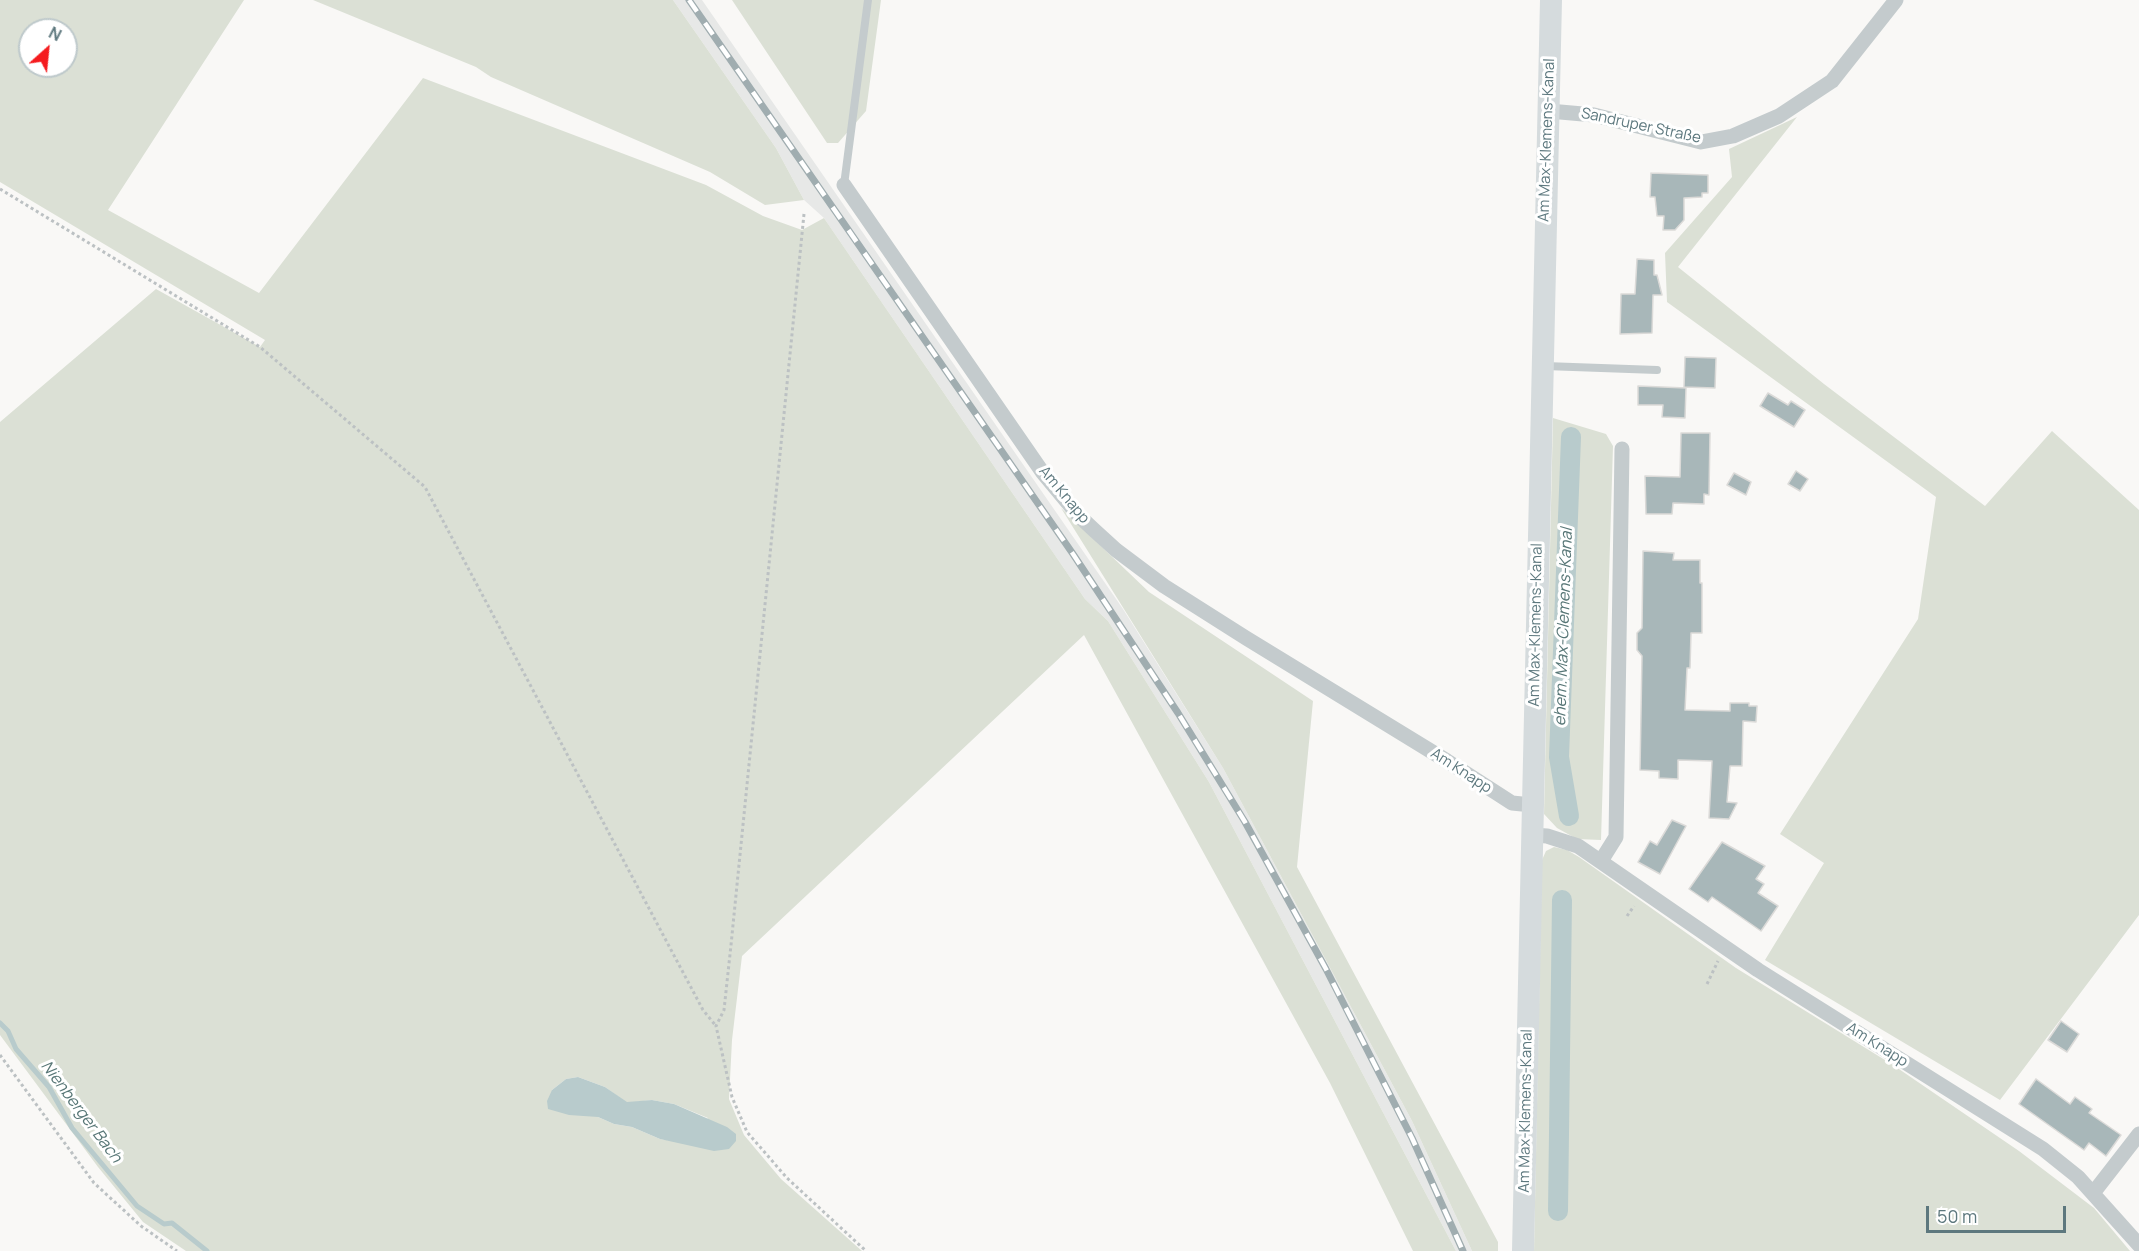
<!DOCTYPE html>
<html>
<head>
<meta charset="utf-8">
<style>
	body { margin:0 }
	#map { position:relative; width:2139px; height:1251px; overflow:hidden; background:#f9f8f6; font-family:Manrope,sans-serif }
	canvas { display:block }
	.north { position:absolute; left:18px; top:18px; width:60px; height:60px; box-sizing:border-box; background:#fff; border:2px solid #bec9cb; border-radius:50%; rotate:27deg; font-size:16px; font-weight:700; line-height:24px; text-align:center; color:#5d787e }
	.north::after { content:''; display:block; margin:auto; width:21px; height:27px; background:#f51b1e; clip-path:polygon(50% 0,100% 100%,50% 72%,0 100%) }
	.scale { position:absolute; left:1926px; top:1206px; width:140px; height:27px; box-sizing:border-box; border:3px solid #5d787e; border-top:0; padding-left:8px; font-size:18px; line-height:21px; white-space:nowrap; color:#5d787e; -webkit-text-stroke:4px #fff; paint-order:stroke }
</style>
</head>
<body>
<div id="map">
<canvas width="2139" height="1251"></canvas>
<div class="north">N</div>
<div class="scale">50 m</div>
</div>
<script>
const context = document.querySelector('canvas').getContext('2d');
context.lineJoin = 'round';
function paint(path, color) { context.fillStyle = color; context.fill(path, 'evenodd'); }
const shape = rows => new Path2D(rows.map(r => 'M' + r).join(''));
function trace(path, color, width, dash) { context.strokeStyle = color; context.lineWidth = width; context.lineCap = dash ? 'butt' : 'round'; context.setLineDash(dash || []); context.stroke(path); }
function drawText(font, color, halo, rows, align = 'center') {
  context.font = font + ' Manrope,sans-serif'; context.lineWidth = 6; context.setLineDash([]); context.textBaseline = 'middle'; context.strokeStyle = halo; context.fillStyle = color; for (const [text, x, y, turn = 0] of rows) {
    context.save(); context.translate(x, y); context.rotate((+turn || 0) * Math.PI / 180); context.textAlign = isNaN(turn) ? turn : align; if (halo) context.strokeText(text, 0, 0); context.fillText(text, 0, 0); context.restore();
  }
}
const built = shape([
	[673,0,702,0,1123,609,1223,768,1412,1121,1472,1251,1456,1251,1209,782,1108,621,1085,599,824,218,804,200,776,148]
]);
const green = shape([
	[0,0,244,0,108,210,259,293,423,78,706,185,763,216,802,230,824,218,1085,599,1108,621,1209,782,1456,1251,1413,1251,1330,1083,1084,635,742,956,732,1040,729,1099,744,1135,781,1179,862,1251,186,1251,143,1222,98,1167,0,1035,0,422,156,289,260,347,265,340,0,182],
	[30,30,66,30,66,66,30,66],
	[578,1077,605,1087,627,1103,652,1100,674,1104,708,1118,686,1143,660,1139,632,1127,614,1124,598,1117,552,1090,566,1079],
	[313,0,673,0,776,148,804,200,765,205,710,172,491,77,476,67],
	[732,0,881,0,866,111,838,143,827,143],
	[1797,117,1678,267,1824,384,1985,506,2052,431,2139,510,2139,915,2000,1100,1765,960,1824,863,1780,834,1918,619,1936,497,1667,302,1665,253,1732,177,1729,149],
	[1553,418,1606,434,1613,446,1601,840,1577,839,1557,828,1544,814],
	[1061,508,1149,592,1313,701,1297,867,1498,1242,1498,1251,1472,1251,1412,1121,1223,768],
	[1554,847,1567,850,1579,857,1736,968,1893,1065,2019,1151,2094,1208,2130,1251,1534,1251,1542,860,1546,851]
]);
const water = shape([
	[578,1077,605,1087,627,1102,652,1100,674,1104,727,1127,736,1134,736,1141,729,1149,714,1151,660,1139,632,1127,614,1124,598,1117,569,1115,548,1109,547,1101,552,1090,566,1079]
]);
const stream = shape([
	[0,1023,8,1031,16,1049,49,1087,72,1128,137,1206,164,1224,172,1223,207,1251]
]);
const canal = shape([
	[1569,816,1559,757,1571,437],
	[1558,1211,1562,900]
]);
const building = shape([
	[1651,173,1708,175,1708,193,1702,193,1702,197,1684,198,1684,220,1675,230,1663,230,1664,216,1657,216,1655,197,1650,197,1651,173],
	[1637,259,1654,260,1654,275,1657,275,1662,295,1653,295,1652,333,1620,334,1621,294,1635,294,1637,259],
	[1685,357,1716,358,1715,388,1684,387,1685,357],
	[1638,386,1686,388,1685,418,1662,417,1663,405,1638,405,1638,386],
	[1768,393,1788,405,1791,401,1805,410,1794,427,1760,406,1768,393],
	[1681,433,1710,433,1709,495,1704,494,1704,504,1673,503,1672,514,1646,514,1645,476,1680,477,1681,433],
	[1796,471,1808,479,1800,491,1788,484,1796,471],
	[1734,473,1751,482,1746,495,1727,485,1734,473],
	[1643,551,1674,553,1673,560,1700,560,1700,583,1702,583,1702,633,1691,633,1690,668,1687,668,1685,710,1730,711,1730,703,1749,703,1749,706,1757,706,1756,722,1743,721,1742,766,1730,766,1727,802,1737,803,1729,819,1709,818,1712,761,1678,760,1678,779,1659,778,1659,771,1640,770,1642,656,1637,650,1637,633,1642,628,1643,551],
	[1672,820,1686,826,1660,874,1638,862,1650,841,1657,845,1672,820],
	[1722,842,1765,866,1756,879,1764,884,1758,893,1778,906,1761,931,1712,897,1708,902,1689,889,1722,842],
	[2061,1021,2079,1034,2067,1052,2048,1040,2061,1021],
	[2036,1079,2070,1104,2075,1097,2092,1109,2089,1113,2121,1135,2106,1156,2089,1143,2084,1150,2019,1104,2036,1079]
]);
const path = shape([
	[0,189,260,347,425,487,703,1010,716,1026],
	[804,214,731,945,724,1010,716,1026,732,1097,747,1132,787,1178,866,1251],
	[1627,916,1634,906],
	[1707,984,1718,961],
	[0,1055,94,1183,141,1226,177,1251]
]);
const lane = shape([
	[844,185,868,0],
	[1545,366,1657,370]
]);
const street = shape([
	[1549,111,1594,115,1701,142,1733,136,1779,116,1832,81,1896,0],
	[844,185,1043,473,1078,515,1094,530,1116,550,1164,586,1246,638,1447,761,1512,803,1532,805],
	[1532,835,1547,836,1578,846,1758,970,2043,1149,2078,1177,2139,1245],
	[1601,861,1616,837,1622,449],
	[2094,1192,2139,1134]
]);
const secondary = shape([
	[1523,1251,1551,0]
]);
const rail = shape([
	[689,0,1073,554,1178,713,1245,822,1326,969,1412,1138,1463,1251]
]);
const streetNames = [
	["Sandruper Straße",1641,126,12],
	["Am Max-Klemens-Kanal",1547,140,-88],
	["Am Knapp",1064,495,50],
	["Am Max-Klemens-Kanal",1536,625,-89],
	["Am Knapp",1461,771,33],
	["Am Knapp",1877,1045,32],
	["Am Max-Klemens-Kanal",1526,1111,-89]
];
const waterNames = [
	["ehem. Max-Clemens-Kanal",1564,627,-88],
	["Nienberger Bach",81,1112,53]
];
paint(built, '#e7e8e7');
paint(green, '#dbe0d5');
paint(water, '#b8cbcc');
trace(stream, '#b8cbcc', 5);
trace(canal, '#b8cbcc', 20);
paint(building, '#a8b7b9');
trace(building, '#dbdad8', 1.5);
trace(path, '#bcc1c3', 3, [3, 3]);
trace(lane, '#c4cbcd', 8);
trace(street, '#c4cbcd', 15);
trace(secondary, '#d5dbdd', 22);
trace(rail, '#a0adb0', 7);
trace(rail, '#fff', 4.5, [14]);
drawText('15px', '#5d787e', '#fff', streetNames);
drawText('italic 16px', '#577676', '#fff', waterNames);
</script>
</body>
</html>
